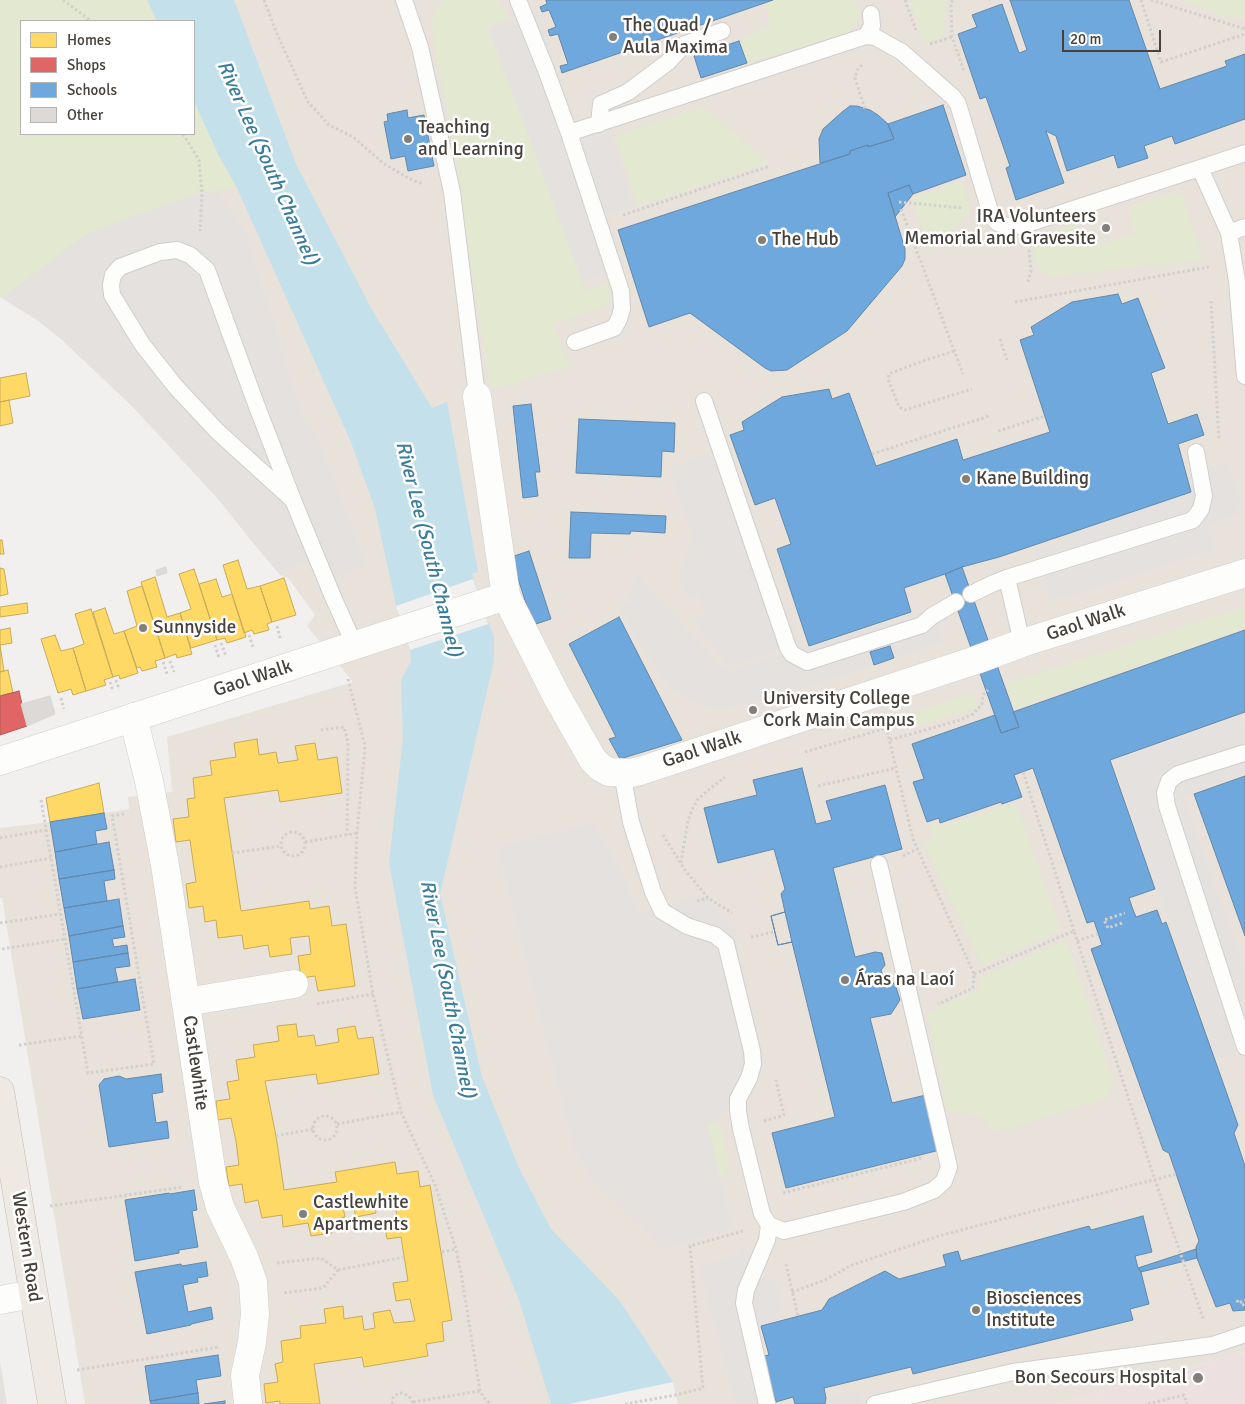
<!DOCTYPE html>
<html>
<head>
<meta charset="utf-8">
<style>
	body { margin:0 }
	#map { position:relative; width:1245px; height:1404px; overflow:hidden; background:#f2f0ee; font-family:Signika,sans-serif }
	canvas { display:block }
	.legend { position:absolute; left:20px; top:20px; width:175px; height:115px; box-sizing:border-box; background:#fff; border:1px solid #b6b3b1; margin:0; padding:6px 9px; list-style:none; font-size:15px; color:#48413b }
	.legend li { display:flex; align-items:center; gap:10px; height:25px }
	.legend b { width:25px; border:1px solid #b6b3b1 }
	.scale { position:absolute; left:1062px; top:30px; width:99px; height:22px; box-sizing:border-box; border:2px solid #48413b; border-top:0; padding-left:6px; font-size:15px; line-height:18px; white-space:nowrap; color:#48413b; -webkit-text-stroke:4px #fff; paint-order:stroke }
</style>
</head>
<body>
<div id="map">
<canvas width="1245" height="1404"></canvas>
<ul class="legend">
<li><b style="height:14px;background:#ffd966"></b>Homes</li>
<li><b style="height:14px;background:#e06666"></b>Shops</li>
<li><b style="height:14px;background:#6fa8dc"></b>Schools</li>
<li><b style="height:14px;background:#dcd9d7"></b>Other</li>
</ul>
<div class="scale">20 m</div>
</div>
<script>
const context = document.querySelector('canvas').getContext('2d');
context.lineJoin = 'round';
function paint(path, color) { context.fillStyle = color; context.fill(path, 'evenodd'); }
const shape = rows => new Path2D(rows.map(r => 'M' + r).join(''));
function trace(path, color, width, dash) { context.strokeStyle = color; context.lineWidth = width; context.lineCap = dash ? 'butt' : 'round'; context.setLineDash(dash || []); context.stroke(path); }
function drawText(font, color, halo, rows, align = 'center') {
  context.font = font + ' Signika,sans-serif'; context.lineWidth = 5; context.setLineDash([]); context.textBaseline = 'middle'; context.strokeStyle = halo; context.fillStyle = color; for (const [text, x, y, turn = 0] of rows) {
    context.save(); context.translate(x, y); context.rotate((+turn || 0) * Math.PI / 180); context.textAlign = isNaN(turn) ? turn : align; if (halo) context.strokeText(text, 0, 0); context.fillText(text, 0, 0); context.restore();
  }
}
const residential = shape([
	[0,1361,7,1404,0,1404]
]);
const education = shape([
	[0,0,1245,0,1245,1352,1056,1404,85,1404,2,898,0,898,0,828,50,822,129,809,128,797,172,792,167,737,353,682,307,626,315,615,288,578,280,575,250,539,220,501,132,406,61,339,37,320,0,297],
	[21,21,194,21,194,134,21,134]
]);
const medical = shape([
	[1245,1352,1245,1404,1056,1404]
]);
const green = shape([
	[0,0,147,0,157,21,21,21,21,134,194,134,194,101,218,153,237,188,206,191,86,234,2,298,0,297],
	[447,0,497,0,509,17,487,27,569,244,585,291,609,283,611,297,606,306,552,324,569,366,514,383,490,388,448,110,436,57,432,23,435,10,443,2],
	[772,0,854,0,860,15,856,25,847,33,747,63,739,41,771,26,764,3],
	[910,0,946,0,943,37,925,42,919,30],
	[1180,0,1245,0,1245,18,1227,17],
	[701,107,769,163,638,205,615,136],
	[961,181,970,212,929,251,912,198],
	[1175,193,1180,194,1183,197,1203,260,1048,276,1041,271,1037,264,1031,239,1077,223,1085,249,1135,234,1128,207],
	[1245,607,1245,627,1182,651,1015,709,1006,684],
	[973,693,977,708,905,729,901,717],
	[1014,804,1021,818,1060,930,982,965,923,843,933,841,929,826,935,824,940,826],
	[1066,940,1114,1083,1107,1087,1109,1097,997,1132,980,1115,948,1112,927,1014,979,989,980,978],
	[711,1121,716,1123,721,1130,729,1162,728,1169,724,1174,719,1178,705,1123]
]);
const parking = shape([
	[539,12,575,122,603,114,633,206,607,215,624,267,582,282,490,30],
	[206,191,218,193,245,232,303,419,315,434,366,565,339,575,298,561,280,575,250,539,220,501,132,406,61,339,37,320,2,298,86,234,127,218],
	[726,446,799,644,733,665,728,664,725,661,693,620,705,615,699,595,687,597,680,576,693,538,670,468],
	[1226,461,1240,500,1234,502,1239,513,1207,526,1215,549,1066,597,1050,599,1036,550,1066,541,1062,527,1191,484,1190,477],
	[635,573,718,664,726,669,734,670,932,608,942,642,821,682,734,707,713,708,691,700,673,688,658,671,637,638,619,607,630,602],
	[1240,717,1245,732,1245,773,1183,796,1245,972,1245,1049,1217,1059,1114,761],
	[594,823,621,874,638,913,651,910,699,896,728,921,736,937,766,1067,708,1126,732,1228,664,1248,590,1177,575,1149,497,847],
	[745,1244,759,1278,775,1282,783,1318,755,1328,774,1404,736,1404,700,1267,738,1256],
	[859,1389,862,1404,795,1404]
]);
const water = shape([
	[147,0,234,0,296,164,371,308,432,408,447,402,478,572,472,574,487,620,494,636,494,661,440,894,482,1077,519,1168,551,1229,619,1300,673,1382,678,1404,551,1404,519,1300,433,1095,389,863,403,738,401,680,411,661,410,650,396,606,375,508,350,440,237,188,218,154,194,101,194,21,157,21]
]);
const pier = shape([
	[473,579,488,624,410,650,396,606],
	[673,1382,678,1404,569,1404]
]);
const homes = shape([
	[26,373,30,396,0,402,0,378,26,373],
	[9,400,13,423,0,426,0,402,9,400],
	[0,540,2,540,4,554,0,554,0,540],
	[238,560,247,589,260,586,272,622,267,624,269,630,254,634,252,630,244,633,223,565,238,560],
	[0,568,4,569,8,594,0,596,0,568],
	[194,569,217,640,191,648,180,613,191,609,179,574,194,569],
	[155,577,167,617,180,613,192,654,177,658,176,654,165,658,141,582,155,577],
	[284,578,296,615,272,622,260,586,284,578],
	[216,579,222,597,232,594,246,637,227,643,225,638,217,640,199,584,216,579],
	[142,586,165,658,155,661,157,667,142,671,140,667,137,668,124,631,137,626,127,591,142,586],
	[27,603,28,613,0,617,0,607,27,603],
	[105,608,114,634,124,631,138,673,120,679,119,675,113,677,93,612,105,608],
	[91,609,113,677,104,680,106,685,86,691,73,648,84,644,75,614,91,609],
	[10,628,12,643,0,645,0,630,10,628],
	[55,635,61,651,73,648,86,691,73,695,71,689,58,693,41,639,55,635],
	[0,645,4,671,0,672,0,645],
	[8,670,13,693,0,696,0,672,8,670],
	[257,739,259,755,276,752,278,763,298,760,295,746,315,743,318,760,337,757,342,793,280,802,278,790,224,798,241,911,309,901,310,909,329,906,332,926,346,924,355,986,318,991,315,976,301,978,298,956,311,954,309,936,290,938,292,954,270,957,268,945,244,949,242,935,218,938,216,920,205,922,203,906,189,908,186,884,196,882,190,840,176,842,173,819,189,817,187,799,195,798,193,778,212,775,210,761,236,757,234,743,257,739],
	[99,783,104,813,50,822,46,798,99,783],
	[296,1024,298,1037,314,1035,316,1046,339,1042,337,1029,355,1026,358,1039,373,1037,379,1074,318,1084,316,1074,265,1081,276,1136,284,1190,337,1182,335,1172,395,1162,397,1174,418,1171,420,1187,430,1185,452,1320,442,1322,444,1341,426,1344,428,1356,364,1367,362,1357,314,1364,320,1404,280,1404,280,1401,266,1403,264,1384,278,1382,275,1364,283,1362,281,1341,301,1338,300,1326,326,1323,324,1309,343,1306,344,1319,362,1316,364,1330,375,1328,373,1313,390,1310,394,1323,415,1321,410,1299,396,1301,393,1283,408,1281,401,1237,387,1239,384,1220,397,1217,394,1197,374,1201,376,1213,356,1217,353,1205,343,1207,345,1217,329,1220,332,1233,311,1236,308,1223,283,1227,282,1215,262,1218,258,1200,245,1203,242,1184,229,1186,226,1167,239,1165,236,1141,231,1118,218,1120,216,1101,230,1099,227,1082,239,1080,236,1060,255,1057,253,1045,279,1041,277,1026,296,1024]
]);
const shops = shape([
	[19,691,27,726,0,735,0,696,19,691]
]);
const schools = shape([
	[546,0,773,0,562,73,560,66,568,64,558,34,550,36,548,30,556,27,549,10,542,12,540,7,547,4,546,0],
	[1010,0,1129,0,1160,89,1227,66,1225,61,1245,54,1245,119,1175,144,1172,136,1144,146,1148,158,1118,168,1114,155,1067,171,1056,136,1046,131,1064,183,1016,200,1006,168,1010,166,986,97,980,99,958,34,977,27,972,15,1002,4,1019,53,1027,50,1010,0],
	[739,41,747,63,701,78,694,56,739,41],
	[943,105,966,175,913,194,909,185,888,193,905,249,905,259,902,266,847,331,787,370,771,371,765,368,690,313,649,327,618,230,850,154,850,151,868,145,868,147,894,139,888,124,943,105],
	[850,106,857,106,870,110,878,115,888,124,894,139,868,147,868,145,850,151,850,154,820,163,819,139,823,129,842,112,850,106],
	[407,110,408,118,424,115,434,166,408,171,405,156,391,159,384,122,388,121,387,114,407,110],
	[909,185,913,194,895,217,888,193,909,185],
	[1118,294,1122,304,1138,298,1165,368,1151,373,1168,424,1197,414,1204,435,1178,444,1191,492,999,557,962,567,945,574,904,588,911,612,809,646,777,549,791,544,775,498,755,505,730,435,744,430,742,422,782,397,829,389,832,399,849,393,876,466,957,439,963,460,1050,432,1020,340,1034,335,1031,327,1072,302,1118,294],
	[531,404,540,472,535,472,538,496,523,498,513,406,531,404],
	[579,419,675,423,674,452,662,451,661,477,576,473,579,419],
	[571,512,666,516,665,533,631,531,630,534,591,533,590,558,569,558,571,512],
	[529,551,551,619,533,625,511,557,529,551],
	[962,567,1019,727,1001,733,945,574,962,567],
	[619,617,682,740,620,759,609,739,616,737,569,644,619,617],
	[1245,630,1245,712,1110,760,1155,889,1129,898,1132,907,1136,917,1157,910,1162,924,1166,922,1238,1125,1234,1133,1245,1166,1245,1310,1233,1311,1230,1303,1216,1307,1197,1258,1196,1247,1199,1241,1169,1153,1163,1150,1091,949,1102,945,1094,921,1087,923,1033,768,1014,775,1022,797,1002,804,1001,802,940,823,939,818,927,822,913,782,924,779,912,744,995,715,1001,733,1019,727,1013,712,1245,630],
	[890,646,894,658,874,665,870,652,890,646],
	[802,768,816,824,832,820,826,801,885,785,902,849,833,868,855,957,875,952,882,953,885,965,881,970,883,976,895,984,900,1000,891,1014,870,1018,892,1103,926,1095,940,1150,786,1188,772,1133,835,1117,792,942,778,945,771,916,785,912,781,894,785,889,774,849,718,863,704,808,757,795,753,780,802,768],
	[1245,776,1245,936,1194,794,1245,776],
	[104,813,107,829,95,831,97,844,55,852,50,822,104,813],
	[109,842,114,870,59,879,55,852,109,842],
	[114,870,115,879,104,881,107,901,64,908,59,879,114,870],
	[119,899,123,926,69,936,64,908,119,899],
	[785,912,792,942,778,945,771,916,785,912],
	[123,926,125,937,112,939,114,947,127,945,128,953,73,962,69,936,123,926],
	[128,953,130,966,115,968,118,982,77,989,73,962,128,953],
	[135,979,140,1010,83,1019,77,989,135,979],
	[161,1074,163,1092,152,1094,156,1123,167,1121,169,1138,109,1147,99,1085,104,1079,119,1076,126,1079,161,1074],
	[194,1190,197,1210,192,1211,198,1247,179,1250,179,1253,135,1261,125,1200,169,1193,170,1194,194,1190],
	[1143,1216,1152,1252,1135,1256,1138,1268,1141,1272,1149,1304,1130,1309,1133,1320,913,1374,911,1367,824,1388,826,1398,825,1404,795,1404,793,1397,776,1402,764,1356,769,1355,761,1326,822,1310,829,1299,885,1271,899,1279,946,1266,943,1255,958,1251,961,1261,1089,1226,1091,1230,1143,1216],
	[1196,1249,1197,1258,1141,1272,1138,1268,1196,1249],
	[206,1262,208,1276,197,1278,198,1282,183,1285,188,1312,211,1307,213,1319,191,1324,191,1325,147,1334,135,1272,181,1264,182,1266,206,1262],
	[218,1355,221,1376,196,1380,198,1393,150,1401,145,1366,218,1355],
	[198,1393,199,1404,151,1404,150,1401,198,1393],
	[225,1401,225,1404,204,1404,225,1401]
]);
const building = shape([
	[166,567,167,573,157,576,156,570,166,567],
	[50,696,55,714,27,726,21,704,50,696]
]);
const path = shape([
	[63,0,91,21],
	[264,0,277,34,308,102,329,125,353,137,383,163,408,178,423,184],
	[905,0,916,30],
	[952,0,951,5,952,37,964,71],
	[1141,0,1161,62,1245,34],
	[1151,0,1245,29],
	[930,44,952,37],
	[862,65,857,70,855,78,865,109],
	[183,134,199,160,202,194,200,231],
	[899,202,963,208],
	[901,209,963,374],
	[623,215,770,166],
	[1028,282,1031,271,1029,250],
	[1211,301,1219,440],
	[1015,302,1209,267],
	[1000,339,1007,360],
	[954,351,920,362,889,374,888,379,899,407,905,410,972,389],
	[998,431,1045,416],
	[872,454,989,416],
	[277,626,280,638],
	[249,635,253,647],
	[221,643,226,656],
	[215,645,219,658],
	[170,661,174,672],
	[163,662,167,674],
	[348,679,365,746,357,833,355,887,373,994,401,1112,435,1185,456,1249,461,1273,480,1391,484,1398,491,1404],
	[116,680,119,689],
	[110,682,113,691],
	[61,698,64,709],
	[885,722,913,839,974,974,973,988,938,1004],
	[321,730,344,727,348,743,347,835],
	[890,740,960,720,973,714,982,704,983,695,988,690],
	[805,752,886,728],
	[1023,772,1074,931],
	[818,786,896,768],
	[41,800,88,1073,154,1064,112,816,124,814],
	'281 844a12 12 0 1 1 24 0a12 12 0 1 1-24 0Z',
	[663,835,685,870,708,898,732,913],
	[0,838,46,830],
	[305,842,357,833],
	[232,853,281,846],
	[903,856,917,849],
	[681,863,688,820,693,808,698,799,706,792,725,777],
	[0,867,51,858],
	[697,901,708,898],
	[0,923,60,914],
	[1122,923,1108,928,1104,920,1125,913],
	[751,937,774,932],
	[1077,941,1098,934],
	[2,949,65,939],
	[974,974,1074,931,1155,1180,1204,1321],
	[317,1004,373,994],
	[19,1045,82,1036],
	'313 1128a12 12 0 1 1 24 0a12 12 0 1 1-24 0Z',
	[764,1121,784,1115,776,1080],
	[337,1124,401,1112],
	[276,1136,313,1129],
	[783,1193,922,1158],
	[50,1206,183,1187],
	[442,1252,456,1249],
	[277,1263,321,1258,338,1270,323,1288,283,1293],
	[786,1264,798,1316],
	[338,1270,404,1257],
	[792,1292,825,1280,852,1265,942,1235,1176,1174],
	[1237,1300,1238,1303,1245,1300],
	[1242,1305,1245,1304],
	[77,1370,219,1347],
	[413,1402,480,1391],
	[392,1404,393,1398,395,1395,402,1393,409,1396,413,1403],
	[625,1404,676,1395,703,1388,690,1246,743,1231],
	[1148,1404,1184,1395,1187,1404]
]);
const service = shape([
	[404,0,420,47,452,192,477,396],
	[518,0,546,70,569,133,866,36],
	[871,14,872,26,866,36,875,37,902,52,953,97,958,104,989,208,993,218,998,223,1007,226,1021,226,1200,168,1245,153],
	[599,124,601,104,628,92,668,62,685,44,722,31],
	[569,133,621,291,622,309,619,319,614,328,575,342],
	[1200,168,1229,233,1237,281,1245,376],
	[1229,233,1245,227],
	[704,401,788,648,792,654,807,662,922,625,932,616,956,602],
	[293,500,217,431,175,386,142,344,112,295,111,285,113,275,120,267,160,252,177,250,190,255,207,270,256,404,293,500,333,597,355,646],
	[1007,578,1022,643],
	[971,594,994,583,1007,578,1193,520,1201,509,1204,496,1196,452],
	[1244,753,1178,774,1169,781,1165,793,1167,806,1245,1047],
	[622,773,631,822,653,892,662,911,687,926,715,935,726,944,752,1051,753,1064,749,1078,738,1099,738,1111,741,1129,762,1214,769,1225,784,1231,903,1202,934,1190,944,1181,949,1167,879,864],
	[767,1404,744,1303,746,1290,767,1240,769,1225],
	[875,1404,1013,1372,1213,1345,1245,1334]
]);
const minor = shape([
	[477,396,506,596],
	[133,717,149,781,165,865,213,1182,220,1207,244,1257,253,1282,255,1314,252,1342,245,1375,248,1404],
	[186,1002,294,984],
	[0,1300,33,1294]
]);
const tertiary = shape([
	[0,761,506,596,556,695,593,760,600,767,609,772,631,773,640,771,976,660,1022,643,1245,573]
]);
const trunk = shape([
	[0,1091,52,1404]
]);
const markers = [
	[613,37,5,"#847e7a"],
	[408,139,5,"#847e7a"],
	[1106,228,5,"#847e7a"],
	[762,240,5,"#847e7a"],
	[966,479,5,"#847e7a"],
	[143,628,5,"#847e7a"],
	[753,710,5,"#847e7a"],
	[845,980,5,"#847e7a"],
	[303,1214,5,"#847e7a"],
	[976,1310,5,"#847e7a"],
	[1198,1378,6,"#847e7a"]
];
const poiNames = [
	["The Quad /",623,26],
	["Aula Maxima",623,48],
	["Teaching",418,128],
	["and Learning",418,150],
	["IRA Volunteers",1096,217,"right"],
	["Memorial and Gravesite",1096,239,"right"],
	["The Hub",772,240],
	["Kane Building",976,479],
	["Sunnyside",153,628],
	["University College",763,699],
	["Cork Main Campus",763,721],
	["Áras na Laoí",855,980],
	["Castlewhite",313,1203],
	["Apartments",313,1225],
	["Biosciences",986,1299],
	["Institute",986,1321],
	["Bon Secours Hospital",1187,1378,"right"]
];
const streetNames = [
	["Gaol Walk",1086,623,-18],
	["Gaol Walk",253,679,-18],
	["Gaol Walk",702,750,-18],
	["Castlewhite",195,1063,82],
	["Western Road",26,1247,81]
];
const waterNames = [
	["River Lee (South Channel)",267,163,66],
	["River Lee (South Channel)",428,549,76],
	["River Lee (South Channel)",447,989,79]
];
paint(residential, '#e5e1dd');
paint(education, '#e8e2db');
paint(medical, '#ece1e0');
paint(green, '#e3e9d1');
paint(parking, '#e4e1df');
paint(water, '#c4e0eb');
paint(pier, '#f2f0ee');
paint(homes, '#ffd966');
trace(homes, '#c8ab59', 1);
paint(shops, '#e06666');
trace(shops, '#b25b59', 1);
paint(schools, '#6fa8dc');
trace(schools, '#6389ac', 1);
paint(building, '#dcd9d7');
trace(building, '#dad7d4', 1);
trace(service, '#d0cecc', 18);
trace(minor, '#d0cecc', 29);
trace(tertiary, '#d0cecc', 29);
trace(trunk, '#c7baad', 29);
trace(path, '#d2d0cc', 3, [2.5, 2.5]);
trace(service, '#fdfdfc', 16);
trace(minor, '#fdfdfc', 28);
trace(tertiary, '#fdfdfc', 28);
trace(trunk, '#eee9e2', 28);
for (const [x, y, r, color] of markers) { const dot = new Path2D(); dot.arc(x, y, r, 0, 2 * Math.PI); context.fillStyle = color; context.fill(dot); trace(dot, '#fff', 2); }
drawText('19px', '#48413b', '#fff', poiNames, 'left');
drawText('19px', '#48413b', '#fff', streetNames);
drawText('italic 20px', '#3a7d9b', '#fff', waterNames);
</script>
</body>
</html>
